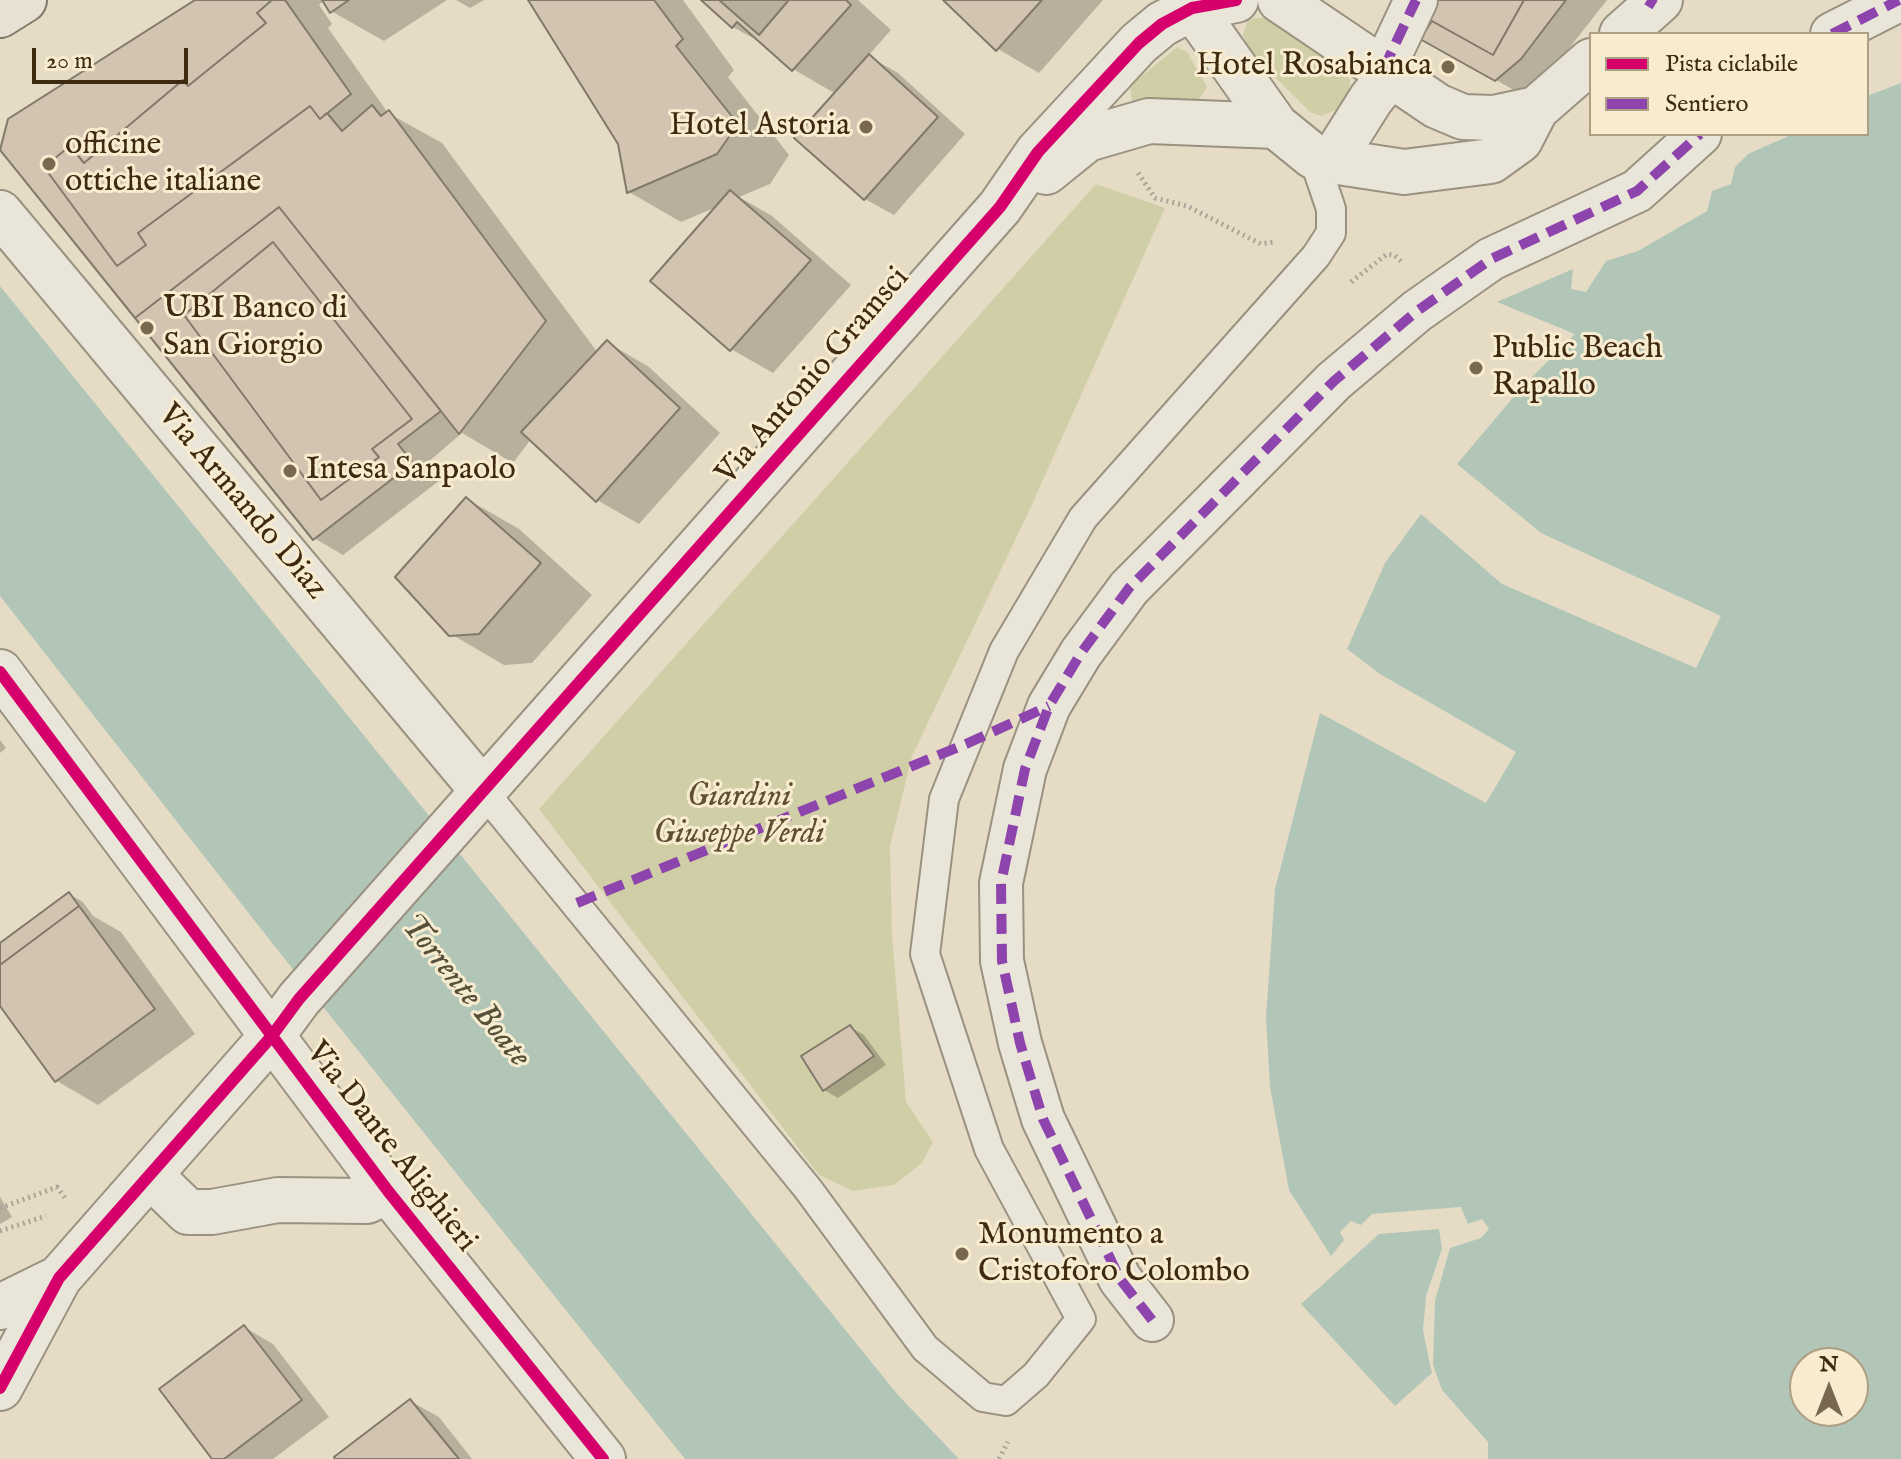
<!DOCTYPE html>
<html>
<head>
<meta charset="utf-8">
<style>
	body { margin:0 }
	#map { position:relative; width:1901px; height:1459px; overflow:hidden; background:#e6dcc5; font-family:"IM FELL English",serif }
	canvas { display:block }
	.legend { position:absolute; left:1589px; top:32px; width:280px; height:104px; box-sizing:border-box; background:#f8ecd0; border:2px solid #ae9e84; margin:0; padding:10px 14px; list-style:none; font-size:24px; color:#3e2a11 }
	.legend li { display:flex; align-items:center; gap:16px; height:40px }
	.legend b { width:40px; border:2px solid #ae9e84 }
	.north { position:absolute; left:1789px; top:1347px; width:80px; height:80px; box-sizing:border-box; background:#f8ecd0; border:2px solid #ae9e84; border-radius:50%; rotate:0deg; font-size:22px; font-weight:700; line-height:32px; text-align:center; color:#3e2a11 }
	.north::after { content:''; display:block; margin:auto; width:28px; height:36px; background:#796850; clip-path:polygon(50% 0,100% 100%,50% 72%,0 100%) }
	.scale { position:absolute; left:32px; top:48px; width:156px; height:36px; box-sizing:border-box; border:4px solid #3e2a11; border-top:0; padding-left:10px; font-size:24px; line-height:28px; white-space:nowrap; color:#3e2a11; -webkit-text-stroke:6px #f8ecd0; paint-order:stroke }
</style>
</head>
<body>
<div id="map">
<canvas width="1901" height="1459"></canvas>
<ul class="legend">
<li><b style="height:10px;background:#d6006c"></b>Pista ciclabile</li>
<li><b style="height:10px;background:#8e44ad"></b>Sentiero</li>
</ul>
<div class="north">N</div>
<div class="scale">20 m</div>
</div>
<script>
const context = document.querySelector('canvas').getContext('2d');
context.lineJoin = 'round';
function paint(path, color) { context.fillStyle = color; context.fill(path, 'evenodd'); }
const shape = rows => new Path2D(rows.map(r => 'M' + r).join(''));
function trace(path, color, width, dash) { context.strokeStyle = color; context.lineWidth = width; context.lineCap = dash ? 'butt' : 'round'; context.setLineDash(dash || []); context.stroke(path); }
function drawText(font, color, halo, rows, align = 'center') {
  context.font = font + ' "IM FELL English",serif'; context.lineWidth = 6; context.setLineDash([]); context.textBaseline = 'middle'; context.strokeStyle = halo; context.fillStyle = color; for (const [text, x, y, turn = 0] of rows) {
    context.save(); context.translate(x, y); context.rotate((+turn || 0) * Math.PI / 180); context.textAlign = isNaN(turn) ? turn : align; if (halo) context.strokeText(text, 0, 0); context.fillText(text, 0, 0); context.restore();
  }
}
const green = shape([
	[1270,17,1343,67,1350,80,1349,95,1341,108,1321,116,1310,112,1250,52,1243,35,1248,19],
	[1177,47,1187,52,1207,87,1198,101,1132,103,1130,86],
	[1096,184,1165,208,1029,511,912,756,890,846,892,935,906,1102,933,1142,922,1163,894,1185,853,1191,819,1175,539,809]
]);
const water = shape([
	[1901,83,1901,1459,1488,1459,1488,1442,1442,1390,1433,1365,1435,1301,1450,1248,1481,1238,1489,1229,1482,1219,1468,1224,1461,1207,1372,1214,1361,1225,1351,1221,1340,1232,1344,1240,1331,1256,1289,1190,1270,1087,1266,1017,1275,889,1320,713,1486,803,1516,752,1380,674,1347,649,1385,563,1421,514,1502,584,1696,668,1721,616,1541,533,1457,464,1522,387,1575,334,1497,302,1573,269,1571,289,1586,292,1606,261,1638,251,1707,211,1712,191,1731,184,1735,167,1748,154,1793,134,1867,134,1867,96],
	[1805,1363,1853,1363,1853,1411,1805,1411],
	[0,286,898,1395,959,1459,685,1459,276,948,0,596],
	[1439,1229,1442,1249,1426,1296,1423,1331,1432,1373,1395,1406,1301,1304,1379,1234]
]);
const shadow = shape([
	[195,0,447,0,384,41,331,11,324,0,319,5,332,24,328,28,388,113,442,143,598,353,608,343,649,367,720,433,639,524,597,500,531,439,513,463,462,433,427,463,440,480,343,555,314,538],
	[456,0,484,0,470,8],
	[531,0,683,0,734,70,728,77,789,155,770,184,739,197,772,216,851,285,773,373,731,349,719,206,681,222,629,192,620,143],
	[704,0,858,0,891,30,868,56,898,73,965,134,894,215,865,199,797,138,836,94,793,69,767,46,733,27],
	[946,0,1103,0,1039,73,998,49],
	[1407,0,1607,0,1549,74,1524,96,1423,38,1434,21],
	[467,499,519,529,592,595,532,663,504,665,451,634],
	[0,740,6,748,0,753],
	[69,894,83,902,93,916,121,932,195,1034,98,1105,57,1081,0,1003,0,945],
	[850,1027,864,1035,886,1065,838,1098,824,1090],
	[0,1197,12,1217,0,1224],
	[244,1327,273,1344,329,1417,273,1459,214,1459],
	[410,1401,439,1417,472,1459,338,1459]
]);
const building = shape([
	[195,0,272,0,257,13,266,23,188,86,183,80,84,163,70,146,44,167,117,266,146,245,138,233,310,106,320,119,327,113,342,131,372,105,381,116,389,110,546,321,459,434,279,207,135,318,0,150,8,119,195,0],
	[272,0,285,0,351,94,320,119,310,106,138,233,146,245,117,266,44,167,70,146,84,163,183,80,188,86,266,23,257,13,272,0],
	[322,0,349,0,330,13,322,0],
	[528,0,654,0,683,39,676,46,738,124,717,154,627,193,618,144,528,0],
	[701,0,846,0,851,5,792,71,737,22,732,28,701,0],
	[719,0,787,0,788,1,759,35,719,0],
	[943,0,1042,0,996,51,943,0],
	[1429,0,1524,0,1493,55,1421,15,1429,0],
	[1524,0,1566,0,1521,59,1495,81,1420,39,1432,21,1493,55,1524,0],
	[869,54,938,117,864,200,794,138,869,54],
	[730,190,811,260,730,351,650,281,730,190],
	[279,207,441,411,398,444,413,463,313,540,135,318,279,207],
	[273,242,412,419,372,449,379,457,321,500,184,315,273,242],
	[273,242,412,419,372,449,379,457,321,500,184,315,273,242],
	[607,340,680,408,596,502,521,432,607,340],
	[466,497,541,563,479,634,449,636,395,577,466,497],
	[69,892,79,906,0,965,0,943,69,892],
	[79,906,155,1009,55,1082,0,1006,0,965,79,906],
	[850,1025,874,1056,823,1091,801,1056,850,1025],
	[244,1325,302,1400,224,1459,212,1459,159,1389,244,1325],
	[410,1399,459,1459,335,1459,334,1457,410,1399]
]);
const path = shape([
	[1138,173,1155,198,1187,206,1261,244,1273,242],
	[1351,282,1387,254,1394,255,1403,263],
	[0,1208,57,1187,66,1199],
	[0,1231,46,1216],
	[999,1459,1008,1442]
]);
const service = shape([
	[483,791,808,1189,925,1348,983,1397,1006,1401,1036,1375,1081,1319,989,1149,925,954,944,799,1004,651,1083,518,1316,256,1331,233,1331,209,1313,156]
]);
const pedestrian = shape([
	[1832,34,1899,0],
	[1383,70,1416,0],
	[1152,1320,1120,1279,1043,1119,1020,1043,1002,961,1001,883,1025,769,1049,706,1081,653,1129,588,1334,381,1417,311,1491,259,1637,191,1700,134]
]);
const minor = shape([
	[1187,0,1276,126,1313,156,1332,161,1371,99,1391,74],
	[1280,0,1437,106,1463,117,1494,118,1536,109,1591,61],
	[1622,34,1660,0],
	[1332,161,1404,172,1491,161,1520,140,1536,109],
	[1046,172,1087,139,1149,121,1276,126],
	[0,213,483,791],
	[0,672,388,1191,603,1459],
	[151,1176,188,1212,212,1212,278,1200,367,1201,388,1191],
	[0,1307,59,1278],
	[0,1388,59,1278,271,1037,299,999,1000,207,1038,152,1139,43,1162,24,1192,8,1236,0]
]);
const primary = shape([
	[0,15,24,0]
]);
const quiet = shape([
	[1647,0,1655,5],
	[1832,34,1899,0],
	[1383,70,1416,0],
	[577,903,966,744,1049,706],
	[1152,1320,1120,1279,1043,1119,1020,1043,1002,961,1001,883,1025,769,1049,706,1081,653,1129,588,1334,381,1417,311,1491,259,1637,191,1700,134]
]);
const cycleway = shape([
	[0,672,388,1191,603,1459],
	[0,1388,59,1278,271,1037,299,999,1000,207,1038,152,1139,43,1162,24,1192,8,1236,0]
]);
const markers = [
	[1448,67,8,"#796850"],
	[866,127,8,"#796850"],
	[49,164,8,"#796850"],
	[147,328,8,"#796850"],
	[1476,368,8,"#796850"],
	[290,471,8,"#796850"],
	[962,1254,8,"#796850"]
];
const poiNames = [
	["Hotel Rosabianca",1432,67,"right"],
	["Hotel Astoria",850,127,"right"],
	["officine",65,146],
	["ottiche italiane",65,183],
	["UBI Banco di",163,310],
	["San Giorgio",163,347],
	["Public Beach",1492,350],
	["Rapallo",1492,387],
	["Intesa Sanpaolo",306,471],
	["Monumento a",978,1236],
	["Cristoforo Colombo",978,1273]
];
const streetNames = [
	["Via Antonio Gramsci",814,377,-49],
	["Via Armando Diaz",241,503,50],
	["Via Dante Alighieri",390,1148,52]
];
const parkNames = [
	["Giardini",739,798],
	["Giuseppe Verdi",739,835]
];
const waterNames = [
	["Torrente Boate",464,992,51]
];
paint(green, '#d0cea6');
paint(water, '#b2c6b8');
paint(shadow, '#0003');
paint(building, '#d3c4b2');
trace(building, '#81796a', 2);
trace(service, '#9a9281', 32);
trace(pedestrian, '#9a9281', 46);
trace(minor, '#9a9281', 48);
trace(primary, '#81796a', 48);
trace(path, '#aaa59a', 5, [2, 4]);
trace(service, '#eae5d9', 28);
trace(pedestrian, '#eae5d9', 42);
trace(minor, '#eae5d9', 44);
trace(primary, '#e6e1d3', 44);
trace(quiet, '#8e44ad', 10, [20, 10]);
trace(cycleway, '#d6006c', 12);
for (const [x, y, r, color] of markers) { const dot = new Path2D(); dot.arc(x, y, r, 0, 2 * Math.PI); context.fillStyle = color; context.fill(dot); trace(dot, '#f8ecd0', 3); }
drawText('32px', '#3e2a11', '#f8ecd0', poiNames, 'left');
drawText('32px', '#3e2a11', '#f8ecd0', streetNames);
drawText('italic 32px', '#5e5030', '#f8ecd0', parkNames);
drawText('italic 34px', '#564f39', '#f8ecd0', waterNames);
</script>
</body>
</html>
